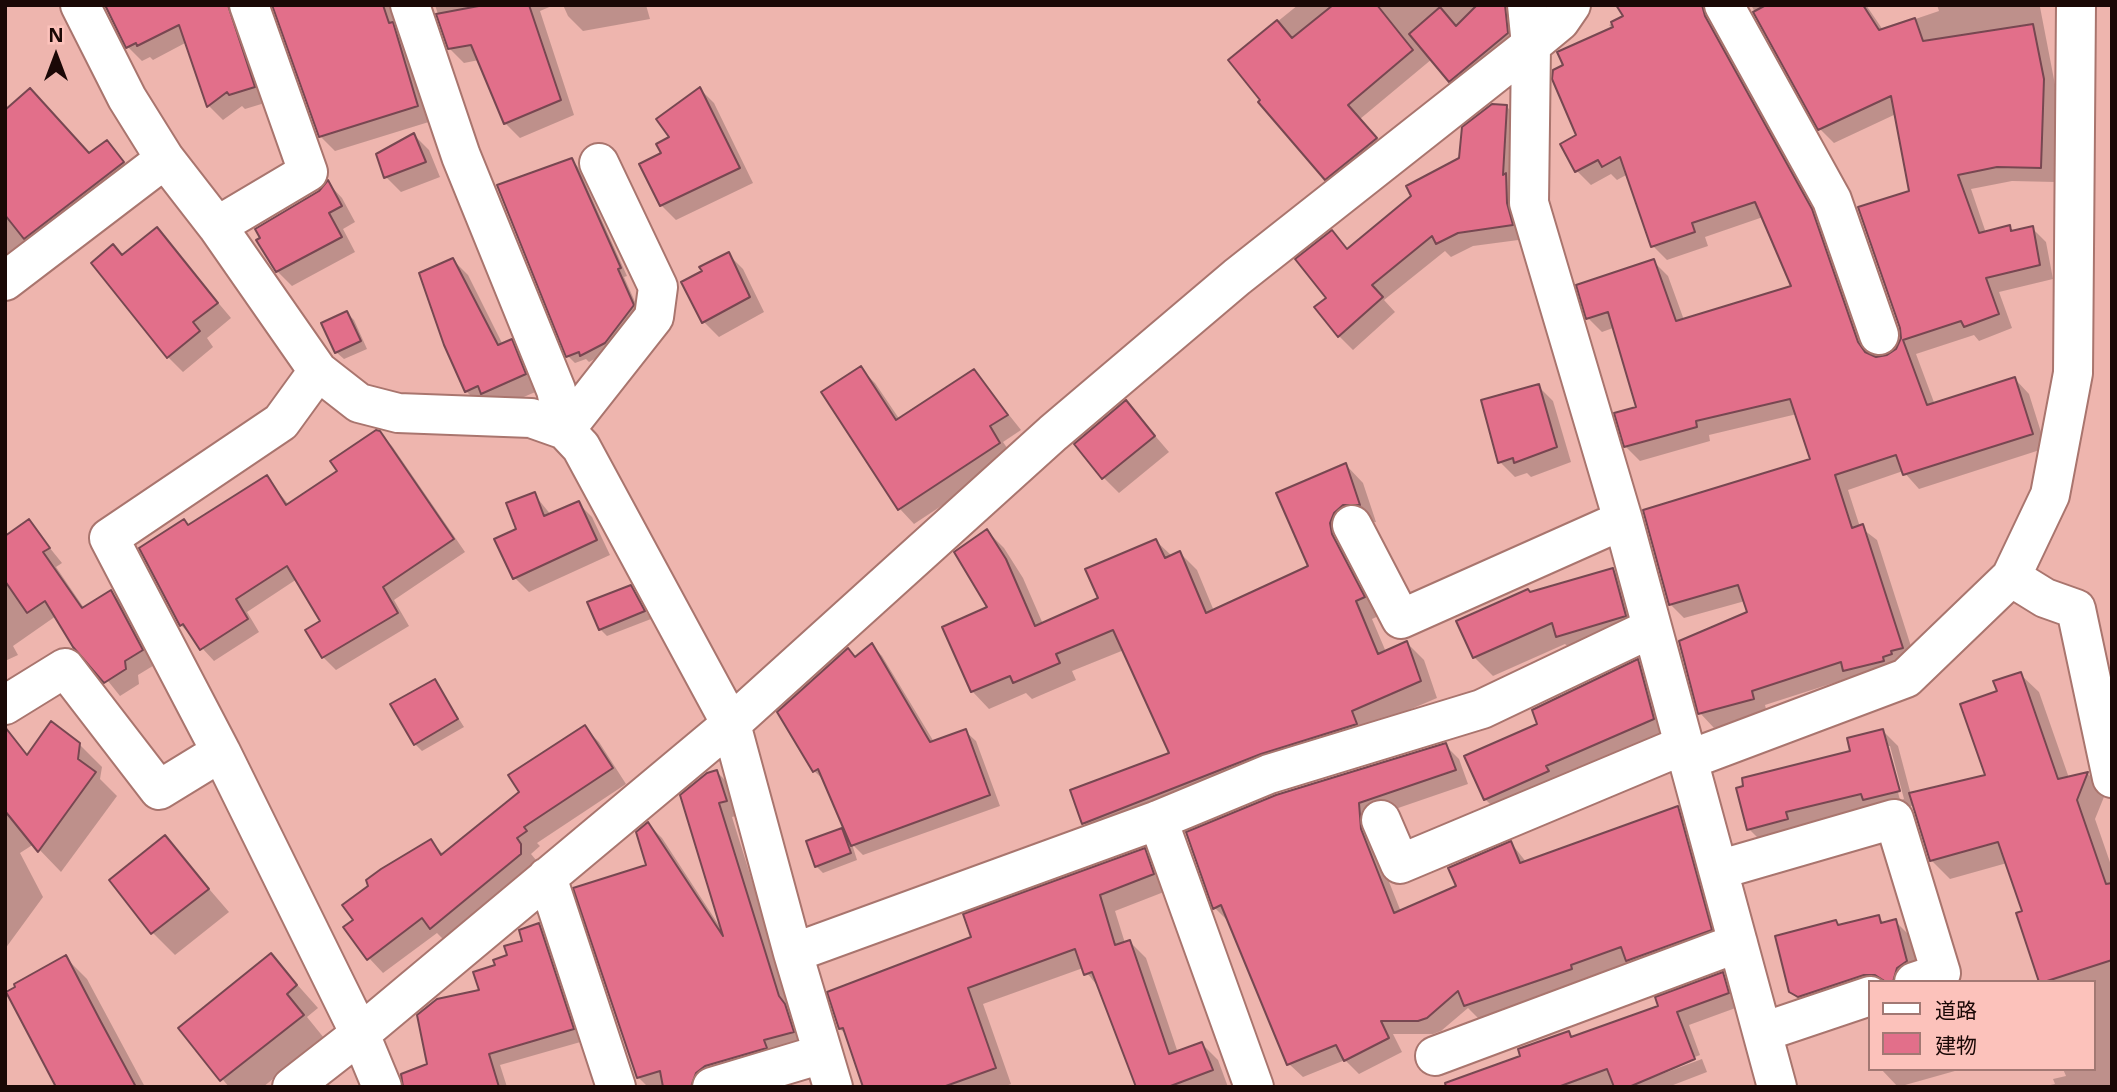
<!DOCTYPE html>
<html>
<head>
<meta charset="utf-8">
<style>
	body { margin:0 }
	#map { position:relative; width:2117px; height:1092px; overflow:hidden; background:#eeb5ae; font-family:"Open Sans","Noto Sans JP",sans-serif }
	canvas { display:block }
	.frame { position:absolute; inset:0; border:7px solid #1a0806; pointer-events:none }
	.legend { position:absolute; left:1868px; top:980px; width:228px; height:91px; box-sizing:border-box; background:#fcc2bb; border:2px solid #a27873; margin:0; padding:9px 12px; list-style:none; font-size:21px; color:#1a0806 }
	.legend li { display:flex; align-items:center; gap:14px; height:35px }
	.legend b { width:35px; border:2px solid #a27873 }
	.north { position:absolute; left:21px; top:21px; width:70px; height:70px; -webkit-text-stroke:5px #fcc2bb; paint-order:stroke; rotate:0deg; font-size:19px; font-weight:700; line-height:28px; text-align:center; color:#1a0806 }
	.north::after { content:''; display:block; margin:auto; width:24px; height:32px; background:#1a0806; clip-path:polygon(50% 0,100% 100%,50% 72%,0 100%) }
</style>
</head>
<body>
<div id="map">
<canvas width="2117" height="1092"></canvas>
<div class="frame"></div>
<ul class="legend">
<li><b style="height:9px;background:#fff"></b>道路</li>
<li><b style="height:19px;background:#e26f8a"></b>建物</li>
</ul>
<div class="north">N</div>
</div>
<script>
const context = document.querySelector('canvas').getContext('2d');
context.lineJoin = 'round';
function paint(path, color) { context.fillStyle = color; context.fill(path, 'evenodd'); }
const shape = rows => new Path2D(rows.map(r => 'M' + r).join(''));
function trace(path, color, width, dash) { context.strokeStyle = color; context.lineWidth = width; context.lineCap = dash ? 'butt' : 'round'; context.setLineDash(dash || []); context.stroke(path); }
const shadow = shape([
	[107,5,247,5,268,102,245,109,242,106,223,120,209,106,187,42,153,60,150,57,142,61,128,47],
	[274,5,408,5,432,121,335,151,320,136],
	[435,5,554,5,540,11,574,115,520,138,505,123,479,60,464,63,449,48],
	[563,5,646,5,650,19,583,31,568,16],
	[1298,5,1525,5,1521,47,1464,95,1432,59,1360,119,1390,153,1340,192,1230,60],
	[1637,5,1722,5,1826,225,1871,357,1875,358,1887,357,1897,350,1902,339,1911,193,1896,114,1834,143,1820,129,1751,5,1866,5,1883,30,1939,11,1937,5,2049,5,2040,7,2057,95,2055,182,2012,181,1971,189,1986,233,2009,227,2015,232,2032,228,2046,242,2053,279,1999,292,2012,328,1979,341,1974,335,1916,354,1935,405,2015,379,2029,394,2046,448,1919,489,1903,471,1848,490,1860,527,1877,540,1916,662,1859,684,1852,677,1765,705,1767,713,1714,728,1700,713,1749,613,1745,601,1684,618,1670,604,1812,460,1797,414,1709,435,1710,441,1640,461,1626,447,1616,414,1638,408,1613,328,1602,332,1588,318,1653,261,1668,276,1684,320,1793,287,1763,217,1705,237,1708,246,1667,260,1653,246,1628,174,1617,180,1611,174,1591,185,1577,171,1578,136,1565,66,1613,29,1609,25,1625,17],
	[700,89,714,103,753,183,676,220,661,205,664,154],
	[1507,107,1521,121,1526,239,1473,246,1451,257,1445,251,1384,300,1395,312,1353,350,1339,336,1328,298,1331,233,1348,250,1461,159],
	[5,112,90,155,107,142,138,178,5,281],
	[414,135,429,150,440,177,401,192,386,177],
	[571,160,578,167,627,276,624,277,640,313,612,350,589,362,586,359,575,363,568,356,499,186],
	[328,183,342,198,355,222,343,229,355,252,292,286,277,271,258,241],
	[156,229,231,318,207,338,213,347,183,372,168,357,123,256],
	[728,254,743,269,764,312,719,337,704,322,704,272],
	[453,260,468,275,503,345,511,341,526,356,540,390,498,408,481,406,466,391],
	[347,313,354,320,367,349,344,359,336,352],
	[860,368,875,383,900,420,974,371,1021,430,1003,442,1014,458,914,524,900,509],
	[1538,386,1553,401,1571,462,1531,477,1527,473,1515,477,1500,462],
	[1126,402,1169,452,1119,493,1104,478],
	[379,433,392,446,465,552,394,600,409,626,336,670,323,657,307,631,322,622,297,579,247,612,259,632,214,661,181,625,189,527,267,478,289,505,340,471],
	[1346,465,1363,483,1376,522,1360,522,1381,615,1372,619,1386,652,1407,643,1424,660,1437,698,1101,841,1084,823,1072,791,1171,753,1124,650,1072,671,1076,680,1032,699,1026,693,989,709,972,691,990,608,987,531,1004,548,1023,578,1043,624,1101,599,1156,541,1172,556,1180,553,1197,570,1214,611,1310,567],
	[534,494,551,515,578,503,592,517,610,555,529,592,515,578,518,530],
	[28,521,62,563,56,567,84,608,111,592,125,606,156,664,138,675,139,684,120,696,56,616,13,646,18,655,5,661,5,538],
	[1613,570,1632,589,1644,635,1576,654,1565,644,1493,676,1474,657,1531,593],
	[630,587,651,619,607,636,600,629],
	[872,645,882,656,934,742,965,731,976,741,1000,806,863,855,852,844,857,860,823,873,816,866,842,830,848,836,826,782,814,771,856,659],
	[1638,661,1656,679,1671,737,1503,817,1485,799,1540,725],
	[2020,674,2039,692,2069,778,2088,774,2106,792,2095,819,2112,868,2112,1087,2040,1087,2055,1084,2053,1079,2066,1076,2063,1069,2094,1069,2094,982,2029,982,2040,979,2024,912,2007,863,1950,879,1931,860,1915,805,1764,844,1749,829,1883,731,1898,746,1911,795,1988,776,1999,692],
	[1886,746,1890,746,1904,799,1900,800],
	[435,681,464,727,422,751,415,744],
	[584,727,599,742,626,784,537,843,540,846,531,854,536,860,536,869,446,942,437,933,383,973,369,958,355,920,431,841,444,855,521,792],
	[79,744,102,767,100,779,117,796,61,872,34,844,20,853,43,897,5,949,5,787],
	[1445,745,1459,759,1468,784,1372,817,1374,844,1401,912,1458,887,1511,843,1527,863,1678,808,1691,822,1724,943,1642,974,1630,962,1583,979,1585,983,1479,1019,1468,1008,1441,1031,1433,1034,1393,1034,1402,1052,1359,1074,1345,1060,1303,1077,1289,1064,1228,921,1215,908,1188,833],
	[717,772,731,786,740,815,732,817,793,1012,807,1046,696,1087,692,1083,648,1087,638,1077,648,824,662,838,722,930],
	[165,838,229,912,175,955,153,933],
	[1144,850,1161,866,1169,890,1115,911,1125,943,1130,942,1146,958,1178,1053,1202,1044,1218,1060,1228,1087,1138,1087,1100,989,1083,968,983,1004,1011,1084,1003,1087,865,1087,847,1035,840,1029,973,938],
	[1878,917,1885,924,1895,921,1914,940,1922,982,1870,982,1810,1011,1791,992,1836,922,1840,926],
	[539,925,550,936,584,1041,500,1065,507,1087,413,1087,497,967],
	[271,955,318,1008,307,1017,324,1038,263,1087,229,1087,180,1028],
	[65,957,87,979,145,1087,58,1087],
	[1723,974,1735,987,1741,1006,1689,1025,1700,1055,1621,1086,1459,1087,1568,1033,1573,1038,1661,1007],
	[1702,1059,1707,1072,1668,1087,1627,1087],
	[1881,1069,1962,1069,1898,1087]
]);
const building = shape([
	[105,5,228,5,255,87,229,95,227,92,207,107,179,25,137,46,136,43,126,48,105,5],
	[272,5,383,5,389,23,393,22,418,106,319,137,272,5],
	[484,5,529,5,561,100,504,124,471,45,448,49,436,14,484,5],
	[1333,5,1377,5,1413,50,1348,105,1377,138,1325,180,1258,102,1260,100,1228,60,1277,20,1292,38,1333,5],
	[1477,5,1505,5,1508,33,1449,82,1409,34,1440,7,1456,26,1477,5],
	[1616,5,1702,5,1705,16,1812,209,1858,342,1865,352,1876,357,1887,355,1896,349,1901,338,1900,328,1858,207,1909,191,1891,96,1818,130,1753,12,1766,5,1863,5,1879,30,1915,18,1923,41,2033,24,2044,79,2041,168,1997,167,1958,175,1979,233,2010,225,2011,231,2033,226,2040,265,1986,278,1999,314,1964,327,1961,321,1903,340,1927,405,2015,377,2033,434,1903,475,1896,455,1835,475,1852,528,1863,524,1903,648,1891,651,1892,654,1883,657,1884,661,1843,671,1841,662,1752,691,1754,699,1698,714,1679,641,1747,612,1738,585,1669,605,1643,510,1810,459,1790,399,1696,421,1697,427,1624,447,1614,413,1636,407,1608,312,1586,319,1576,285,1654,259,1676,321,1791,286,1755,202,1692,223,1695,232,1651,247,1620,157,1602,167,1598,160,1575,172,1560,144,1576,135,1552,79,1553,70,1563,65,1557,52,1613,27,1611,22,1623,16,1616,5],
	[700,87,740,168,660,206,639,164,661,153,656,144,669,137,656,119,700,87],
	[30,88,89,153,107,140,124,162,24,239,5,215,5,110,30,88],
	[1492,104,1507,105,1503,175,1506,173,1507,203,1513,225,1458,233,1436,244,1432,236,1372,285,1383,297,1338,337,1314,307,1326,298,1295,259,1332,230,1347,249,1411,196,1406,186,1459,158,1462,127,1492,104],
	[414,133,426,162,384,178,376,154,414,133],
	[572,158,621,268,618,269,634,305,605,343,580,356,579,352,566,357,497,185,572,158],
	[328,180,342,206,329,213,342,237,276,272,256,240,260,238,255,229,319,191,328,180],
	[157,227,218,303,193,322,200,331,167,358,91,263,113,244,122,255,157,227],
	[729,252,750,297,702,323,681,282,702,271,699,267,729,252],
	[453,258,498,345,512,339,526,374,481,394,478,386,465,392,444,345,419,273,453,258],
	[347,311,361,341,335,353,321,323,347,311],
	[861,366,896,420,974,369,1008,415,990,426,1000,443,898,510,821,392,861,366],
	[1539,384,1557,447,1514,463,1513,458,1498,463,1481,400,1539,384],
	[1126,400,1155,436,1102,479,1074,444,1126,400],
	[376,430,380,431,454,539,383,587,398,613,322,658,305,630,320,621,287,566,236,599,248,619,200,650,183,624,180,626,139,548,184,519,188,525,267,475,286,505,337,471,330,461,376,430],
	[1346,463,1360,505,1343,505,1334,513,1330,523,1332,534,1365,597,1356,601,1378,654,1407,641,1421,681,1352,711,1357,724,1261,754,1082,824,1070,790,1169,753,1113,630,1056,654,1060,663,1013,683,1010,676,971,692,942,627,987,607,954,552,987,529,1006,559,1035,626,1098,598,1085,569,1156,539,1165,558,1180,551,1206,613,1308,566,1276,493,1346,463],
	[535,492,544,516,579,501,597,540,513,579,494,539,516,529,506,503,535,492],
	[29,519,50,548,43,552,82,608,111,590,143,650,125,661,126,669,104,683,73,647,45,601,27,613,5,581,5,536,29,519],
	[1613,568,1626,616,1556,637,1552,623,1473,658,1456,621,1528,589,1530,592,1613,568],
	[631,585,645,611,599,630,587,602,631,585],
	[872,643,930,742,966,729,990,795,851,846,818,769,813,772,777,712,848,648,855,657,872,643],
	[1638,659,1654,719,1546,766,1549,771,1484,800,1464,756,1537,724,1532,710,1638,659],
	[2021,672,2058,779,2088,772,2077,800,2106,884,2112,883,2112,960,2044,982,2039,982,2016,913,2022,911,1998,842,1930,861,1909,793,1985,775,1960,704,1997,691,1993,681,2021,672],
	[435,679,458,719,414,745,390,704,435,679],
	[51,721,80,743,78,759,96,772,38,852,5,811,5,727,27,755,51,721],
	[585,725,613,768,524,827,527,831,517,838,521,844,521,854,430,929,422,918,367,960,343,927,353,920,342,905,368,886,366,880,381,869,431,839,441,855,519,792,508,775,585,725],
	[1883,729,1900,791,1863,800,1861,794,1786,812,1788,819,1747,830,1736,788,1743,786,1742,778,1850,751,1847,738,1883,729],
	[1446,743,1456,770,1359,803,1361,829,1394,913,1456,886,1448,868,1511,841,1520,863,1678,806,1712,930,1626,961,1621,947,1571,965,1572,969,1464,1006,1458,991,1427,1018,1418,1021,1381,1021,1389,1038,1344,1061,1336,1045,1287,1065,1221,905,1213,909,1186,832,1276,795,1446,743],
	[717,770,727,801,719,803,779,996,785,1004,794,1032,764,1040,767,1048,705,1066,696,1073,691,1087,663,1087,660,1071,637,1078,573,888,646,865,636,832,648,822,723,936,680,795,707,773,717,770],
	[842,828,851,853,815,867,806,841,842,828],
	[165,835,209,889,151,934,109,880,165,835],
	[1145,848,1154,874,1100,895,1115,945,1130,940,1169,1054,1202,1042,1213,1070,1168,1087,1136,1087,1092,972,1084,975,1075,949,968,988,996,1068,943,1087,863,1087,843,1028,839,1029,827,992,971,937,963,914,1145,848],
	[1879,915,1881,923,1896,919,1907,961,1897,968,1893,982,1886,982,1875,975,1864,975,1798,997,1789,992,1775,936,1836,920,1838,925,1879,915],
	[539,923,574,1029,489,1054,499,1087,403,1087,401,1074,427,1064,417,1015,437,999,479,990,473,972,495,965,493,960,507,955,504,946,522,941,519,930,539,923],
	[271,953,297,985,287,994,304,1015,220,1081,178,1028,271,953],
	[66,955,101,1022,136,1087,56,1087,6,992,15,987,14,984,66,955],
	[1723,972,1729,993,1677,1012,1695,1059,1669,1070,1629,1087,1614,1087,1607,1069,1558,1087,1446,1087,1445,1083,1520,1056,1518,1049,1569,1031,1571,1037,1658,1006,1655,997,1723,972]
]);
const minor = shape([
	[80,5,127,98,165,159,217,226,318,371,359,403,398,413,531,418,565,430,581,447,731,724,793,953,833,1087],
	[410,5,461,156,556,390,565,430],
	[1527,5,1531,45,1529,203,1623,520,1777,1087],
	[1724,5,1832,200,1879,335],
	[217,226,308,172,249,5],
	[5,281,165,159],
	[318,371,281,422,109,538,221,752,360,1034,382,1087],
	[565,430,654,317,658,287,599,163],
	[1352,525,1401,619,1623,520],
	[2011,577,2045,598,2076,609,2112,778],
	[5,705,65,668,159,790,221,752],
	[1688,760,1906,678,2011,577,2050,495,2073,373,2076,5],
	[1158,820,1254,1087],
	[1381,820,1400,864,1684,745],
	[1718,870,1894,819,1941,973,1914,982],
	[547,877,616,1087],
	[793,953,1158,820,1269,774,1482,709,1652,628],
	[1763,1032,1870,996],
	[1435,1056,1738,943],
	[292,1087,360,1034,731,724,1053,433,1237,277,1531,45,1560,21,1571,5],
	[712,1087,822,1054]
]);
paint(shadow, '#0003');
paint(building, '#e26f8a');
trace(building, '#774751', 2);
trace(minor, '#a9756e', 42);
trace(minor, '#fff', 38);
</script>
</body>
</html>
